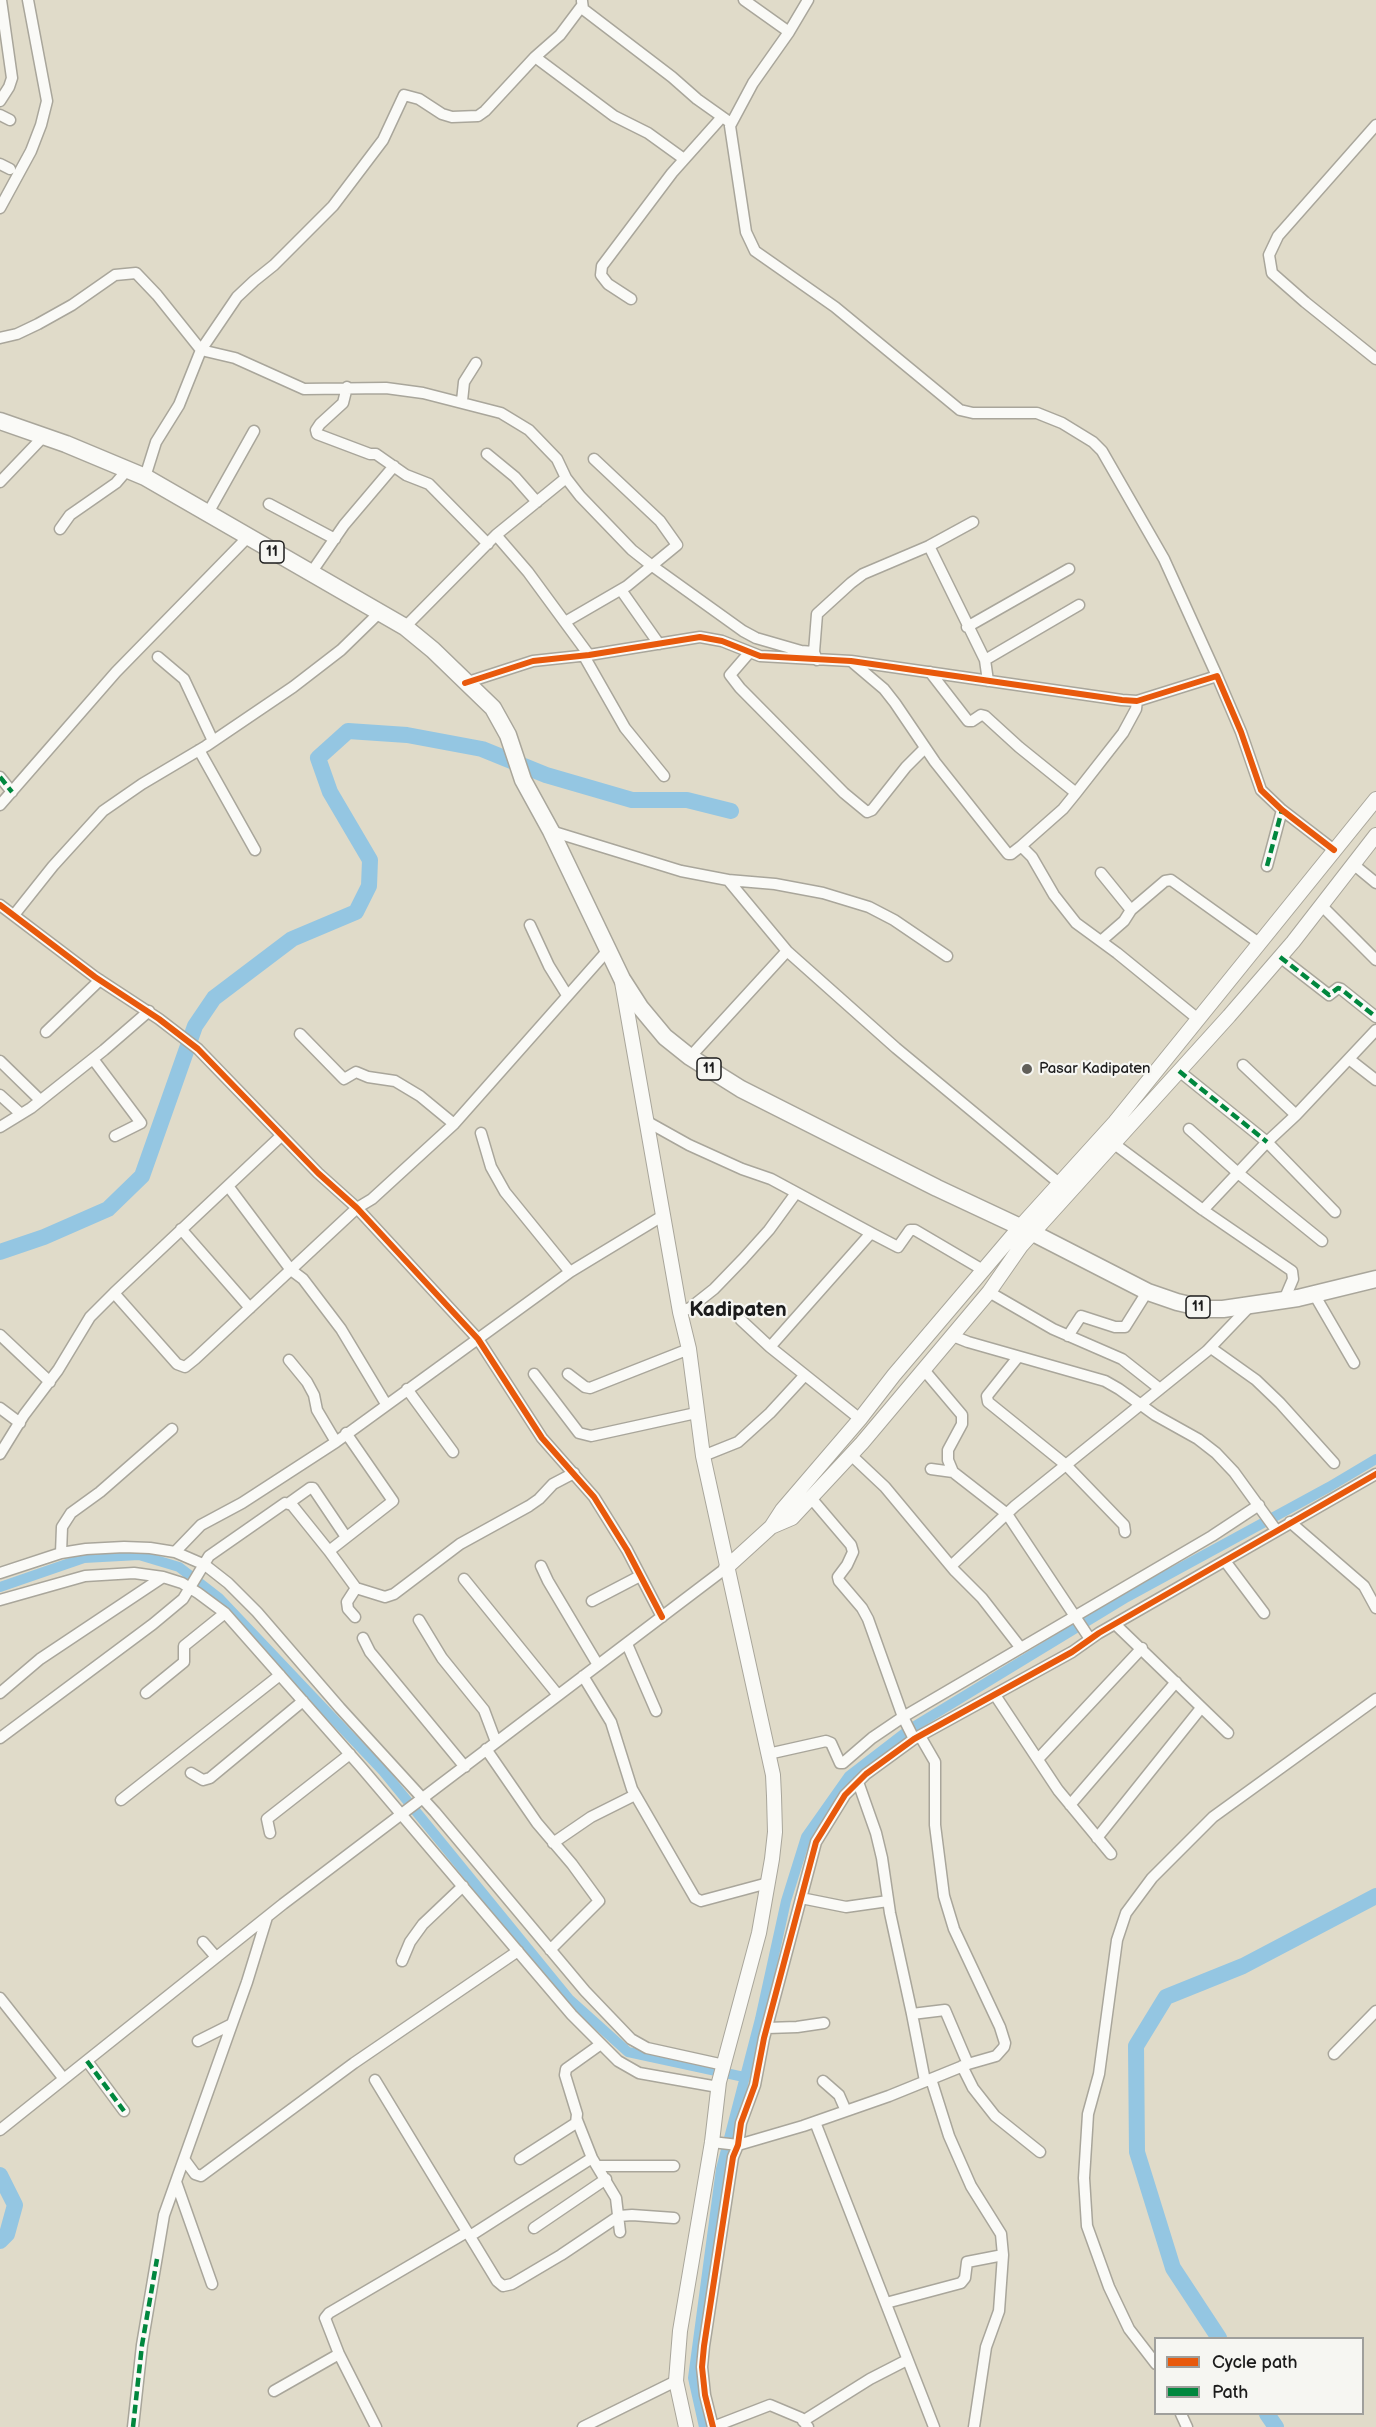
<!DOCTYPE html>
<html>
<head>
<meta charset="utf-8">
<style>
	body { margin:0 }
	#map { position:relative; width:1376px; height:2427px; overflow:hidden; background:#e0dbc9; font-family:"Balsamiq Sans",sans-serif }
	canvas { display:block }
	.legend { position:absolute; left:1154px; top:2337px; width:210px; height:78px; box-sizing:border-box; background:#f6f6f2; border:2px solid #9f9f9c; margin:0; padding:8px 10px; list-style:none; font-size:18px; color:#1c1c1c }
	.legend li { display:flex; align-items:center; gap:12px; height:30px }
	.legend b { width:30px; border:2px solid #9f9f9c }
</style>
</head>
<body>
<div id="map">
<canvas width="1376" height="2427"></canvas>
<ul class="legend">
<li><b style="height:8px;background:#e8590c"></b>Cycle path</li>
<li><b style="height:8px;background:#00873e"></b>Path</li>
</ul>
</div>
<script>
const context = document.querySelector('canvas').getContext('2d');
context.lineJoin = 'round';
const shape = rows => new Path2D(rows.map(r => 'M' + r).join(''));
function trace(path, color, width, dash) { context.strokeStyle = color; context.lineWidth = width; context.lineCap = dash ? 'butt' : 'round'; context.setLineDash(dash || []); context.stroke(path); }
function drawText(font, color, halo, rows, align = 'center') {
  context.font = font + ' "Balsamiq Sans",sans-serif'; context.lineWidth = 4.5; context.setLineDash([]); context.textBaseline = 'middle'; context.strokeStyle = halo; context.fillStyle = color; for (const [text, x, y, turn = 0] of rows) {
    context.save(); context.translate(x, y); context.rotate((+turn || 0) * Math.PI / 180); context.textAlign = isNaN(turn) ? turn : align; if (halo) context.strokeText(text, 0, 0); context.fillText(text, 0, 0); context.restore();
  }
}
const canal = shape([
	[0,1587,84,1558,139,1555,179,1567,219,1598,383,1771,569,1999,628,2052,744,2077],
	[704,2427,693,2378,721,2169,760,2019,786,1901,806,1837,849,1776,910,1729,1127,1597,1329,1487,1376,1459]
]);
const river = shape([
	[0,1252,44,1237,108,1209,142,1176,195,1026,214,998,292,939,356,912,369,886,370,860,330,792,318,758,348,731,407,735,482,749,546,775,632,800,687,800,731,811],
	[0,2175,15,2205,7,2234,0,2241],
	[1219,2338,1173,2268,1137,2152,1136,2046,1166,1997,1243,1966,1376,1896],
	[1267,2414,1276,2427]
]);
const minor = shape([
	[744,0,789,32,753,83,730,126,746,232,755,251,835,307,960,410,973,413,1037,413,1062,423,1093,442,1102,451,1164,559,1217,676],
	[582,1,583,9,672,77,697,99,728,121],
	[789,32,808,0],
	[535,57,614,116,648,133,684,159],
	[0,101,9,87,12,78,1,0],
	[0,115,10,120],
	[1376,125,1278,236,1269,255,1272,273,1305,302,1376,359],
	[0,164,10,169],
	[0,208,31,151,41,125,47,101,28,0],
	[631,299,608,284,601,275,602,266,672,173,722,117],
	[0,338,17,334,38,324,72,305,115,275,136,273,157,295,201,350,235,358,304,389,386,388,423,393,501,413,529,430,557,459,566,478,580,496,632,550,651,565,743,631,756,638,801,651,814,652,817,660],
	[347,387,343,403,320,424,316,430,317,434,370,454,376,454,406,475,429,484,488,544],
	[462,401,464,382,476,363],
	[487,454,515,477,537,502],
	[145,477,156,442,179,405,201,350,237,297,254,281,274,265,333,206,383,140,404,95,419,99,442,114,452,117,478,116,485,111,535,57,560,35,581,7],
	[0,482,44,436],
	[269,504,335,539],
	[208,513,254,431],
	[60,529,70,515,116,483,128,469],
	[496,535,528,572,589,655],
	[929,546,985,660,988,681],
	[311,573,344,525,394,466],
	[621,590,659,644],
	[565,622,627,586,677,545,660,521,594,459],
	[405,627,496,535,566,478],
	[967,627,1069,569],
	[814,652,817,614,851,583,863,574,929,546,973,522],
	[749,653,730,675,740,688,844,793,867,812,872,810,906,767,925,748],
	[584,656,625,728,664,776],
	[158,657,184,679,213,741],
	[985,660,1079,605],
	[851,661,884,689,895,703,935,762,1008,854,1011,854,1020,847,1024,849,1032,857,1054,895,1076,923,1117,953,1198,1019],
	[930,672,968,721,972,721,981,715,985,716,1019,747,1076,793],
	[465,683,533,661,589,655,700,637,722,641,760,656,851,661,1122,700,1137,701,1217,676,1241,732,1261,790,1282,810,1334,850],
	[199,750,255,850],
	[0,777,12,792],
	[0,805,116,672,247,538],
	[551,831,681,871,728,880,787,951,896,1048,1059,1183],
	[1020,847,1063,809,1076,793,1123,733,1136,709,1137,701],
	[1353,864,1376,883],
	[1267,866,1282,810],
	[1101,873,1131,910,1165,881,1171,880,1259,943],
	[728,880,775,884,823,893,869,907,894,920,947,956],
	[0,905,95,977,159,1019,198,1049,318,1173,357,1208,478,1339,542,1438,594,1497,627,1550,662,1617],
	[1321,905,1376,960],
	[14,915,53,866,103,811,142,784,206,746,293,687,341,650,379,613],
	[530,925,549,966,567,995],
	[1101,941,1124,921,1131,910],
	[1280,957,1329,995,1338,988,1341,989,1376,1017],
	[46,1032,100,980],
	[300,1034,344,1079,356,1072,368,1077,395,1081,420,1096,454,1124],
	[690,1057,787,951],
	[93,1059,141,1123,115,1136],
	[1349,1059,1376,1080],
	[0,1061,40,1100],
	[1243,1065,1296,1115],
	[1179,1071,1267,1142,1335,1212],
	[0,1095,21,1114],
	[646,1121,689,1145,742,1169,771,1179,871,1233,770,1347,860,1419],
	[0,1127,31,1108,104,1050,149,1011],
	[1189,1129,1238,1173,1322,1241],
	[481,1133,491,1167,505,1192,570,1272],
	[1113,1143,1203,1210,1292,1271,1293,1279,1284,1300],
	[228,1186,291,1270,303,1279,341,1329,386,1404],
	[1203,1210,1267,1142,1296,1115,1376,1030],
	[181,1229,250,1308],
	[871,1233,898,1247,910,1230,915,1230,983,1270],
	[989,1292,1053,1329,1122,1359,1160,1389],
	[114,1293,281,1136],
	[1314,1294,1354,1363],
	[680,1312,690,1308,714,1289,743,1259,769,1230,796,1193],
	[741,1320,770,1347],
	[0,1335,50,1382],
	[953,1336,968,1342,1105,1381,1119,1389,1155,1415,1198,1439,1216,1453,1234,1472,1276,1530],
	[1068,1336,1081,1316,1115,1327,1125,1327,1147,1292],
	[1211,1348,1256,1380,1280,1403,1334,1463],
	[1018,1357,987,1396,988,1402,1066,1465,1124,1525,1125,1532],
	[289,1360,307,1382,314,1395,317,1410,336,1442],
	[924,1370,962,1415,962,1424,948,1450,948,1460,953,1472,1007,1514,1090,1639],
	[534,1374,579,1433,591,1436,696,1413],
	[568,1374,585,1387,590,1388,689,1349],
	[407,1389,453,1452],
	[0,1408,20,1423],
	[346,1433,393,1501,329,1551,356,1588],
	[0,1454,24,1415,58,1370,90,1317,114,1293,177,1364,185,1367,195,1359,357,1208,372,1199,454,1124,609,949],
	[851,1455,885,1487,955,1571,982,1598,1020,1647],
	[703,1456,738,1442,770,1413,805,1375],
	[931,1469,953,1472],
	[811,1498,851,1545,853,1552,847,1565,838,1577,839,1581,862,1608,868,1619,903,1717,914,1739],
	[289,1503,310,1488,313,1488,346,1537],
	[1290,1522,1364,1586,1376,1608],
	[175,1552,201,1525,242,1503,336,1442,570,1272,664,1215],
	[61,1553,62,1527,71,1513,100,1492,172,1429],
	[1225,1561,1264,1613],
	[541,1566,548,1581,598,1665],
	[951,1566,1015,1506,1207,1351,1251,1305],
	[0,1573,61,1553,86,1549,124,1547,150,1548,175,1552,205,1565,228,1583,257,1612,340,1708,435,1812,585,1991,631,2039,647,2048,724,2065],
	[464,1579,558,1695],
	[0,1600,85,1576,134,1573,163,1577,182,1583,198,1593,225,1613,361,1767,572,2015,618,2061,639,2073,718,2087],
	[592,1601,640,1576],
	[355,1617,348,1609,347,1602,356,1588,385,1597,394,1594,460,1544,529,1506,539,1499,553,1484,574,1473],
	[419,1620,442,1658,484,1710,496,1742],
	[1115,1624,1228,1733],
	[363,1638,370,1652,465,1767],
	[627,1644,656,1711],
	[583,1676,611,1722,632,1789,695,1898,701,1901,768,1883],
	[0,1693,40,1659,163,1577],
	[146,1693,184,1662,184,1646,225,1613],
	[995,1695,1058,1790,1111,1854],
	[0,1738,153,1624,183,1599,209,1556,285,1503,292,1505,329,1551],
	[486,1749,537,1823,572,1864,599,1901,550,1950],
	[768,1754,826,1741,831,1743,840,1763,843,1763,872,1738,903,1717,1212,1536,1259,1505],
	[1039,1758,1142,1648],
	[191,1773,203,1780,210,1778,303,1701],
	[858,1782,876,1833,882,1858,890,1913,912,2014,945,2010,968,2064],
	[121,1800,280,1675],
	[1070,1805,1176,1682],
	[270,1833,267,1819,350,1754],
	[1097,1838,1201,1708],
	[553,1843,591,1817,635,1795],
	[801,1898,846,1907,888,1901],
	[203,1942,216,1957],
	[402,1961,410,1942,423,1924,463,1886],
	[0,1998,64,2079],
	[912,2014,925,2081],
	[767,2028,797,2027,824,2023],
	[198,2041,232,2024],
	[1334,2054,1376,2011],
	[87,2061,124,2111],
	[962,2066,973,2088,995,2116,1040,2152],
	[931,2079,949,2136,971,2186,1001,2234,1003,2255,999,2311,986,2347,974,2427],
	[375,2080,497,2281,503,2286,512,2284,561,2255,619,2216,632,2215,674,2218],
	[823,2081,839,2095,846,2111],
	[577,2120,592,2158,616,2198,620,2232],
	[815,2122,934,2427],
	[0,2130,283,1904,726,1568],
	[712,2142,738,2145,803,2126,889,2096,968,2064,996,2056,1004,2047,1005,2043,1000,2027,954,1929,944,1896,935,1825,935,1762,920,1736],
	[184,2159,195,2174,201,2176,354,2063,518,1951],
	[520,2159,576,2123,577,2114,565,2075,566,2069,601,2044],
	[597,2166,674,2166],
	[176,2182,212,2284],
	[534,2228,606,2179],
	[470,2236,592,2158],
	[886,2303,961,2283,965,2278,967,2262,1003,2255],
	[1156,2364,1129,2329,1109,2287,1087,2226,1084,2178,1088,2114,1099,2074,1117,1940,1126,1913,1152,1878,1213,1817,1376,1699],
	[274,2391,339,2354],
	[1181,2414,1187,2427],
	[803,2421,870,2379,907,2360],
	[133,2427,142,2345,164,2215,247,1982,267,1917],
	[376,2427,339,2354,325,2318,329,2313,467,2232],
	[583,2427,676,2381],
	[713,2427,705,2395,702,2367,704,2346,733,2157,738,2145,741,2123,755,2085,764,2038,816,1842,845,1795,866,1774,914,1739,1072,1652,1099,1633,1376,1474],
	[713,2427,770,2405,801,2418,808,2427]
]);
const major = shape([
	[622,982,680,1312,689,1349,703,1456,773,1775,774,1796,775,1832,772,1859,759,1933,719,2082,712,2142,680,2331,676,2381,686,2427],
	[771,1527,792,1518,862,1443,989,1292,1021,1246,1229,1016,1293,942,1376,835],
	[726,1568,771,1527,782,1510,860,1419,894,1375,1019,1228,1115,1122,1376,799]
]);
const highway = shape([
	[0,421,66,444,145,477,405,627,433,650,493,708,508,735,523,780,551,831,622,979,640,1007,665,1037,690,1057,741,1089,937,1188,1033,1233,1148,1292,1177,1302,1207,1309,1223,1309,1298,1298,1376,1279]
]);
const quiet = shape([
	[0,777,12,792],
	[1267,866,1282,810],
	[1280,957,1329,995,1338,988,1341,989,1376,1017],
	[1179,1071,1267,1142],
	[87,2061,124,2111],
	[133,2427,142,2345,157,2259]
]);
const cycleway = shape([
	[465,683,533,661,589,655,700,637,722,641,760,656,851,661,1122,700,1137,701,1217,676,1241,732,1261,790,1282,810,1334,850],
	[0,905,95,977,159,1019,198,1049,318,1173,357,1208,478,1339,542,1438,594,1497,627,1550,662,1617],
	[713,2427,705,2395,702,2367,704,2346,733,2157,738,2145,741,2123,755,2085,764,2038,816,1842,845,1795,866,1774,914,1739,1072,1652,1099,1633,1376,1474]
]);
const markers = [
	[1027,1069,6,"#615f59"]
];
const shields = [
	[272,552,24],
	[709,1069,24],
	[1198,1307,24]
];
const shieldNames = [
	["11",272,552],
	["11",709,1069],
	["11",1198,1307]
];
const poiNames = [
	["Pasar Kadipaten",1039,1069]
];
const districtNames = [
	["Kadipaten",738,1311]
];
trace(canal, '#94c6e2', 10);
trace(river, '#94c6e2', 16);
trace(minor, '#a9a69b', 13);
trace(major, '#a9a69b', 16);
trace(highway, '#a9a69b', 19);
trace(minor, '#fafaf7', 10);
trace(major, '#fafaf7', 14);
trace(highway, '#fafaf7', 16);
trace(quiet, '#00873e', 4.5, [9, 4.5]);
trace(cycleway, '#e8590c', 6);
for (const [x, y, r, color] of markers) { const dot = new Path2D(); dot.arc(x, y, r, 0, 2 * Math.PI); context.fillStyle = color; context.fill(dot); trace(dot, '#f6f6f2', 2); }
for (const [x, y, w] of shields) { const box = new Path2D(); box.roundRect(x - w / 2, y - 11, w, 22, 4.5); context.fillStyle = '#f6f6f2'; context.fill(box); trace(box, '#1c1c1c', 1.5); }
drawText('bold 14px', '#1c1c1c', null, shieldNames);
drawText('15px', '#1c1c1c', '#f6f6f2', poiNames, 'left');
drawText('bold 21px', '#1c1c1c', '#f6f6f2', districtNames);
</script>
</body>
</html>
